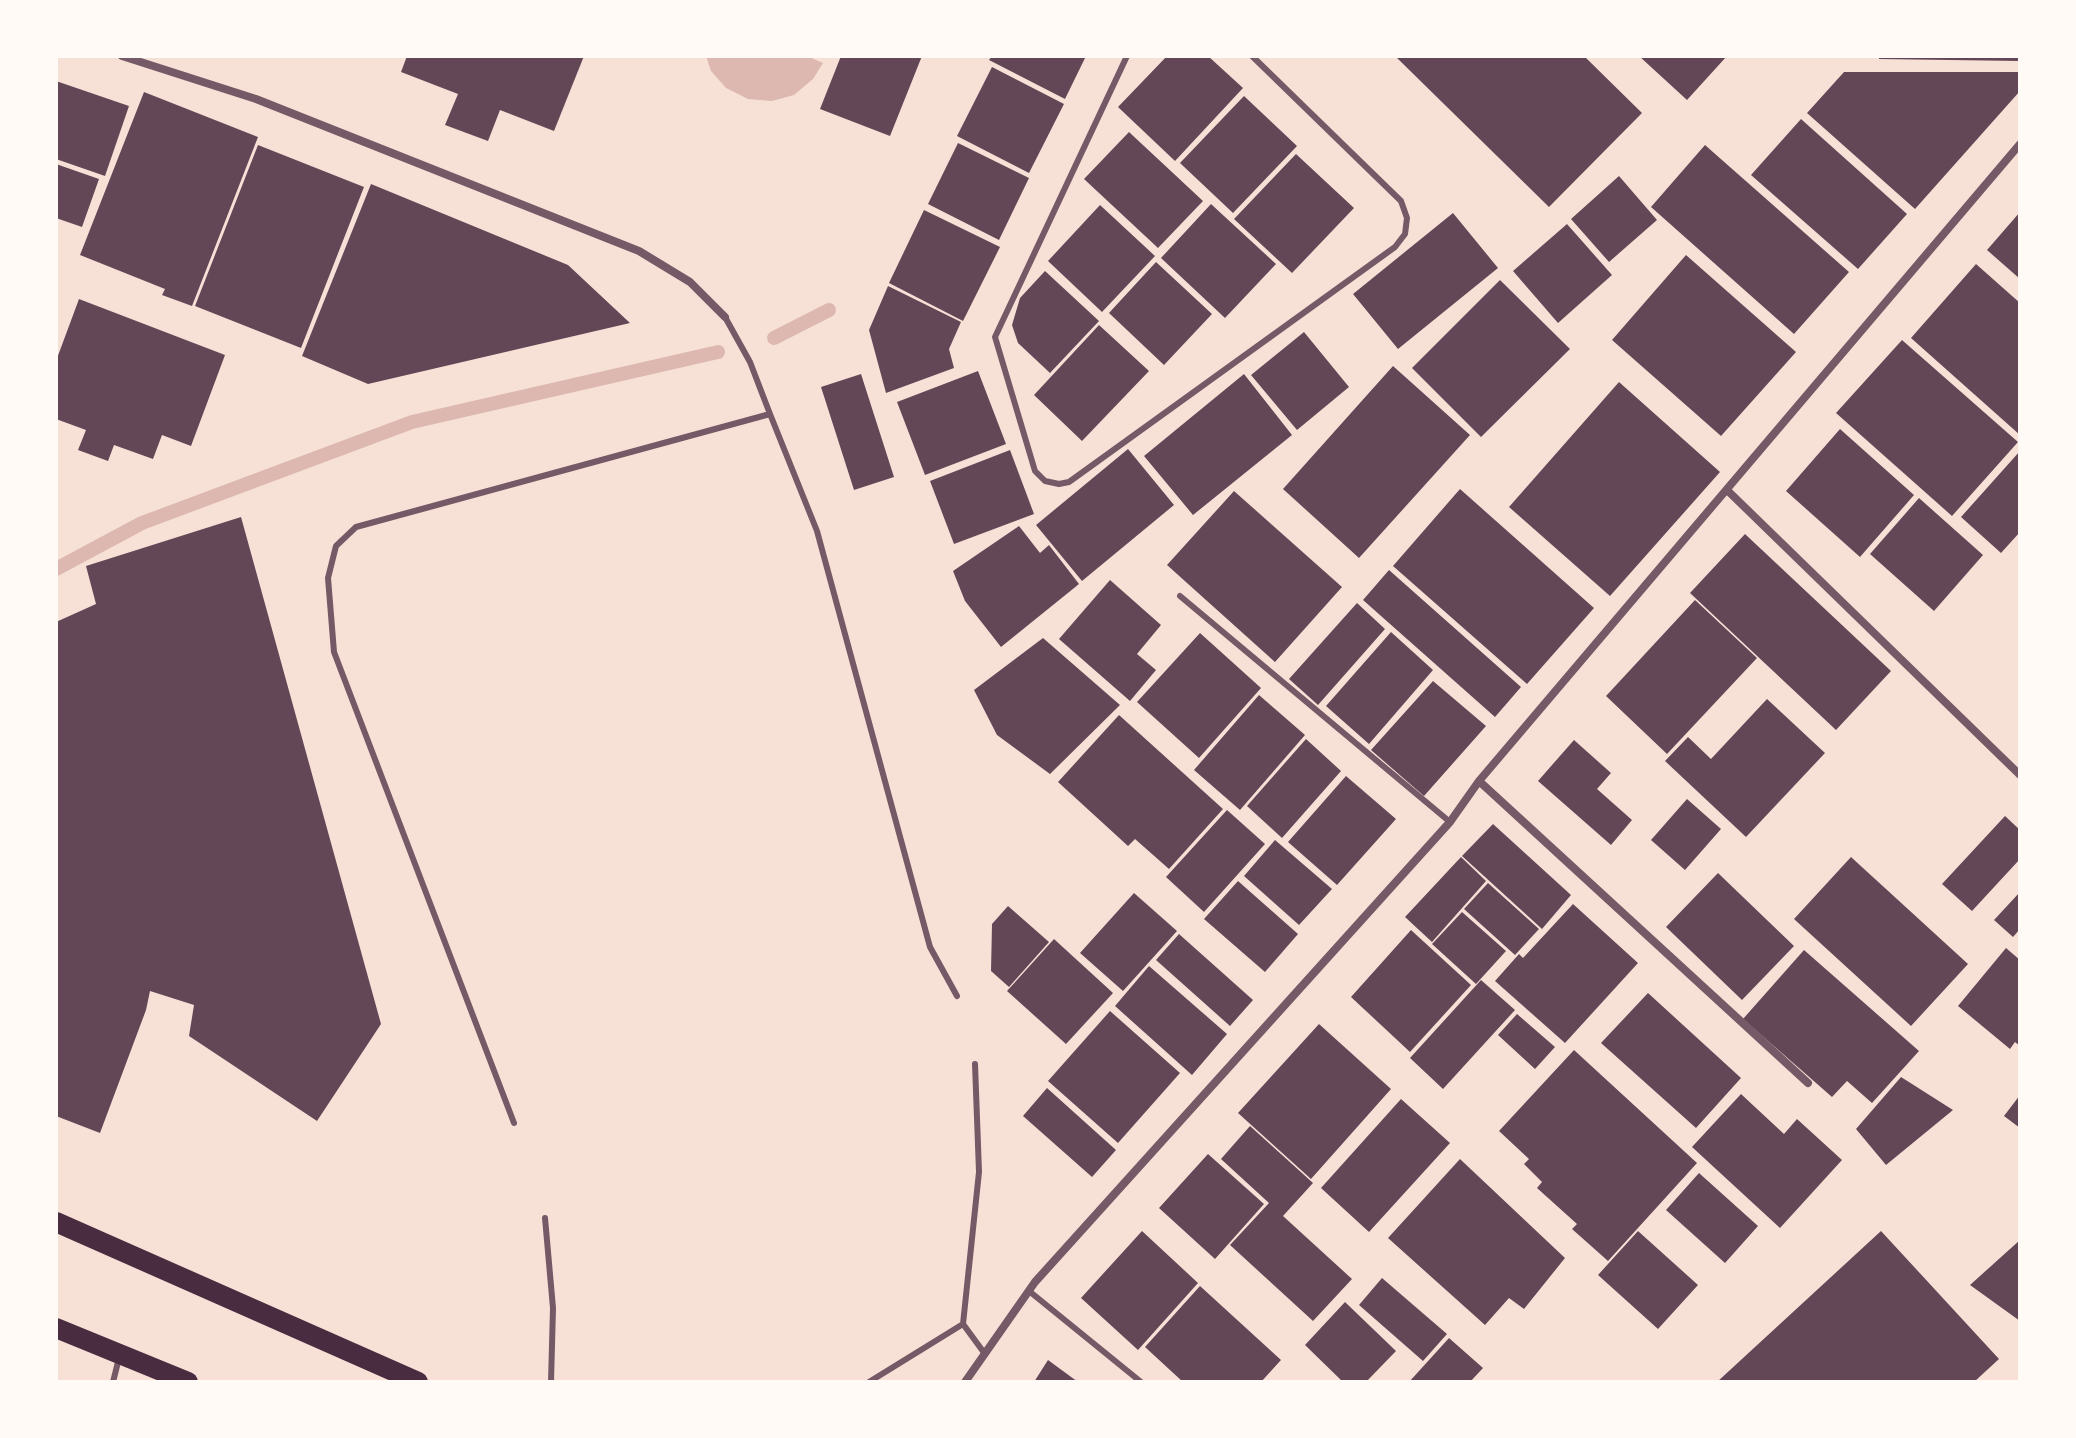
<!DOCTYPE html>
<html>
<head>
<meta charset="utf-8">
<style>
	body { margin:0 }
	#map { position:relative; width:2076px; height:1438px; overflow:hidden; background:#f7e1d7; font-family:Montserrat,sans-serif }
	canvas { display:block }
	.frame { position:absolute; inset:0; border:58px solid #fffaf5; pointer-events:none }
</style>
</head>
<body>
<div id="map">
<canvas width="2076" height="1438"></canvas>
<div class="frame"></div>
</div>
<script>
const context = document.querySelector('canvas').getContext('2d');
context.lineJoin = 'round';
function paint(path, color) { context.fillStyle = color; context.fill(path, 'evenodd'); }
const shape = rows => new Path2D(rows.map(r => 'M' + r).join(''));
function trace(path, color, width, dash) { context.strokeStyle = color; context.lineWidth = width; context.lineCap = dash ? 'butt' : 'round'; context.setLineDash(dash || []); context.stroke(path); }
const water = shape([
	[706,56,807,56,823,63,813,79,794,95,772,101,748,99,726,88,711,71]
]);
const stream = shape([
	[774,338,829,310],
	[56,569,142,523,412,422,718,352]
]);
const building = shape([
	[407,56,584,56,554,131,500,110,488,141,445,125,458,94,401,72],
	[841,56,922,56,890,136,820,109],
	[992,56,1086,56,1065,99,989,60],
	[1167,56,1208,56,1243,88,1175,161,1118,107],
	[1395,56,1584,56,1642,113,1549,207],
	[1639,56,1727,56,1687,100],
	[1879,56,2020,56,2020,61,1879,59],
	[992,67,1064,104,1029,173,957,136],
	[1844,72,2020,72,2020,91,1915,209,1807,113],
	[56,81,129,106,105,176,56,159],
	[144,92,258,137,192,306,162,295,165,289,80,255],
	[1244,96,1297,146,1233,213,1180,163],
	[1801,119,1907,214,1858,269,1751,175],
	[1129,132,1203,201,1158,248,1084,179],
	[958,143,1029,178,999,240,928,204],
	[258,145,364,187,301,348,195,306],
	[1705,145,1849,272,1794,334,1651,207],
	[1296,154,1354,208,1292,273,1234,219],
	[56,164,99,179,82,227,56,218],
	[1619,176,1657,220,1609,262,1571,219],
	[371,184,568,265,630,323,368,384,302,356],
	[1211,204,1276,264,1225,318,1161,258],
	[1100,205,1155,256,1102,312,1048,261],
	[924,210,1000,247,963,321,889,283],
	[2020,212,2020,279,1987,250],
	[1453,213,1498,268,1398,349,1353,294],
	[1567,224,1612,275,1558,323,1513,271],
	[1686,255,1796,352,1721,436,1612,340],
	[1156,262,1212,314,1164,365,1109,313],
	[1976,264,2020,303,2020,435,1911,338],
	[1045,271,1099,321,1050,373,1018,343,1012,325,1020,298],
	[1500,280,1570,349,1481,437,1412,368],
	[888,286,961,322,949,349,954,368,886,393,869,330],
	[79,299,225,355,191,446,162,435,153,459,114,445,108,461,78,450,86,430,56,419,56,361],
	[1099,325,1149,371,1082,441,1034,395],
	[1304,332,1349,387,1297,430,1251,375],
	[1902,340,2018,442,1952,516,1836,413],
	[1393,366,1470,435,1359,558,1283,489],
	[978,371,1006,444,925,475,897,402],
	[861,374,894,477,854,490,821,387],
	[1244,374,1292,435,1193,515,1144,456],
	[1619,382,1720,472,1610,596,1509,507],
	[1840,429,1914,495,1860,557,1786,491],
	[1128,449,1174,505,1082,581,1036,525],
	[1010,450,1034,514,954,544,930,481],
	[2020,451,2020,532,2001,553,1961,517],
	[1460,489,1594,608,1527,684,1393,566],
	[1234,491,1342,587,1275,662,1167,565],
	[1919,498,1983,555,1934,611,1870,554],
	[241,517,381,1024,317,1121,189,1036,194,1005,150,991,146,1010,100,1133,56,1116,56,622,96,604,86,566],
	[1019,526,1040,553,1049,545,1079,584,1001,647,965,601,953,571],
	[1745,534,1891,671,1836,730,1690,593],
	[1389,570,1521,687,1495,717,1363,600],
	[1110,580,1161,625,1137,654,1156,670,1130,701,1059,639],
	[1695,600,1757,658,1667,754,1606,696],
	[1357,603,1385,629,1318,705,1289,679],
	[1391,632,1433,670,1369,744,1326,706],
	[1200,633,1261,688,1199,758,1137,702],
	[1043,638,1120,705,1050,774,997,735,974,690],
	[1433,681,1486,726,1424,796,1371,750],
	[1259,695,1305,735,1240,810,1194,770],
	[1767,699,1825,753,1746,837,1665,761,1688,737,1711,759],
	[1119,715,1223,809,1169,869,1135,839,1128,846,1058,782],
	[1306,739,1341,771,1282,838,1247,806],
	[1574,740,1611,773,1597,789,1632,820,1611,845,1538,781],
	[1346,776,1396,819,1337,885,1288,842],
	[1687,799,1721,829,1685,870,1651,840],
	[1227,810,1265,844,1204,912,1166,877],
	[2005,816,2020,830,2020,859,1972,911,1942,884],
	[1493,824,1571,895,1542,929,1462,856],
	[1275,840,1332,889,1299,925,1244,876],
	[1461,857,1486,881,1432,942,1405,917],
	[1851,857,1968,964,1911,1026,1794,919],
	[1718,873,1794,946,1742,1000,1666,927],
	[1238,881,1298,934,1265,972,1204,919],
	[1488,883,1539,929,1515,955,1464,909],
	[2020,892,2020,929,2013,937,1994,920],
	[1134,893,1177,931,1123,991,1080,953],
	[1573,904,1638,963,1565,1043,1495,981,1519,954,1523,958],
	[1008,906,1049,942,1009,987,991,971,992,924],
	[1462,912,1506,951,1476,984,1432,944],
	[1411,930,1471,985,1410,1052,1351,997],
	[1179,934,1253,1000,1230,1026,1156,960],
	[1054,939,1113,993,1066,1044,1007,991],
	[2006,948,2020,960,2020,1046,2015,1042,2010,1049,1958,1006],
	[1804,950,1919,1051,1872,1103,1847,1081,1832,1097,1743,1019],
	[1149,966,1227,1034,1192,1075,1115,1006],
	[1481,980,1515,1010,1443,1089,1410,1058],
	[1648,993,1741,1078,1696,1128,1601,1043],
	[1110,1011,1180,1073,1118,1143,1048,1081],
	[1517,1014,1555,1047,1535,1069,1498,1035],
	[1319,1024,1391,1089,1311,1179,1238,1113],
	[1574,1050,1697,1163,1608,1261,1572,1229,1577,1224,1537,1188,1542,1182,1524,1164,1529,1159,1499,1131],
	[1901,1077,1953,1110,1886,1165,1856,1129],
	[1047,1088,1116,1150,1092,1177,1023,1116],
	[1741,1094,1784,1134,1797,1119,1842,1160,1780,1228,1692,1147],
	[2020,1095,2020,1128,2004,1116],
	[1401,1099,1450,1143,1369,1232,1321,1188],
	[1250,1126,1313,1183,1283,1216,1352,1279,1313,1321,1230,1245,1269,1203,1221,1159],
	[1208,1154,1264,1204,1215,1259,1159,1208],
	[1460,1159,1565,1258,1524,1309,1509,1298,1485,1325,1388,1238],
	[1699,1173,1758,1226,1725,1263,1666,1210],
	[1142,1231,1198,1283,1138,1350,1081,1298],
	[1638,1231,1698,1285,1658,1329,1598,1275],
	[1881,1231,1999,1359,1974,1382,1717,1382],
	[2020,1240,2020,1321,1970,1285],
	[1382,1278,1447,1334,1423,1361,1359,1305],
	[1200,1286,1281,1360,1261,1382,1183,1382,1145,1347],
	[1345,1302,1396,1351,1366,1382,1343,1382,1305,1345],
	[1449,1338,1483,1368,1470,1382,1409,1382],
	[1048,1360,1078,1382,1034,1382]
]);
const service = shape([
	[1127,56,995,337,1035,471,1045,481,1059,484,1069,482,1395,247,1405,234,1407,218,1401,201,1252,56],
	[725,317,750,362,770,414],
	[1180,596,1450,822],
	[975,1064,979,1172,963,1324,985,1354],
	[514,1123,334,652,328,578,336,546,356,527,770,414,817,531,930,947,957,996],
	[545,1218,553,1308,551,1382],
	[1029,1291,1141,1382],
	[113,1382,119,1358],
	[869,1382,963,1324]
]);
const minor = shape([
	[122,56,256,99,639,251,690,282,725,317],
	[1727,490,2020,775],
	[1479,781,1808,1083],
	[965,1382,1035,1282,1450,822,1479,781,2020,144]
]);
const primary = shape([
	[56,1222,418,1382],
	[56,1328,188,1382]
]);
paint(water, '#dcb8b0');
trace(stream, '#dcb8b0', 14);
paint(building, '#644757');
trace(service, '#755966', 6);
trace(minor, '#755966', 8);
trace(primary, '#4a2c40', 20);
</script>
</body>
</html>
